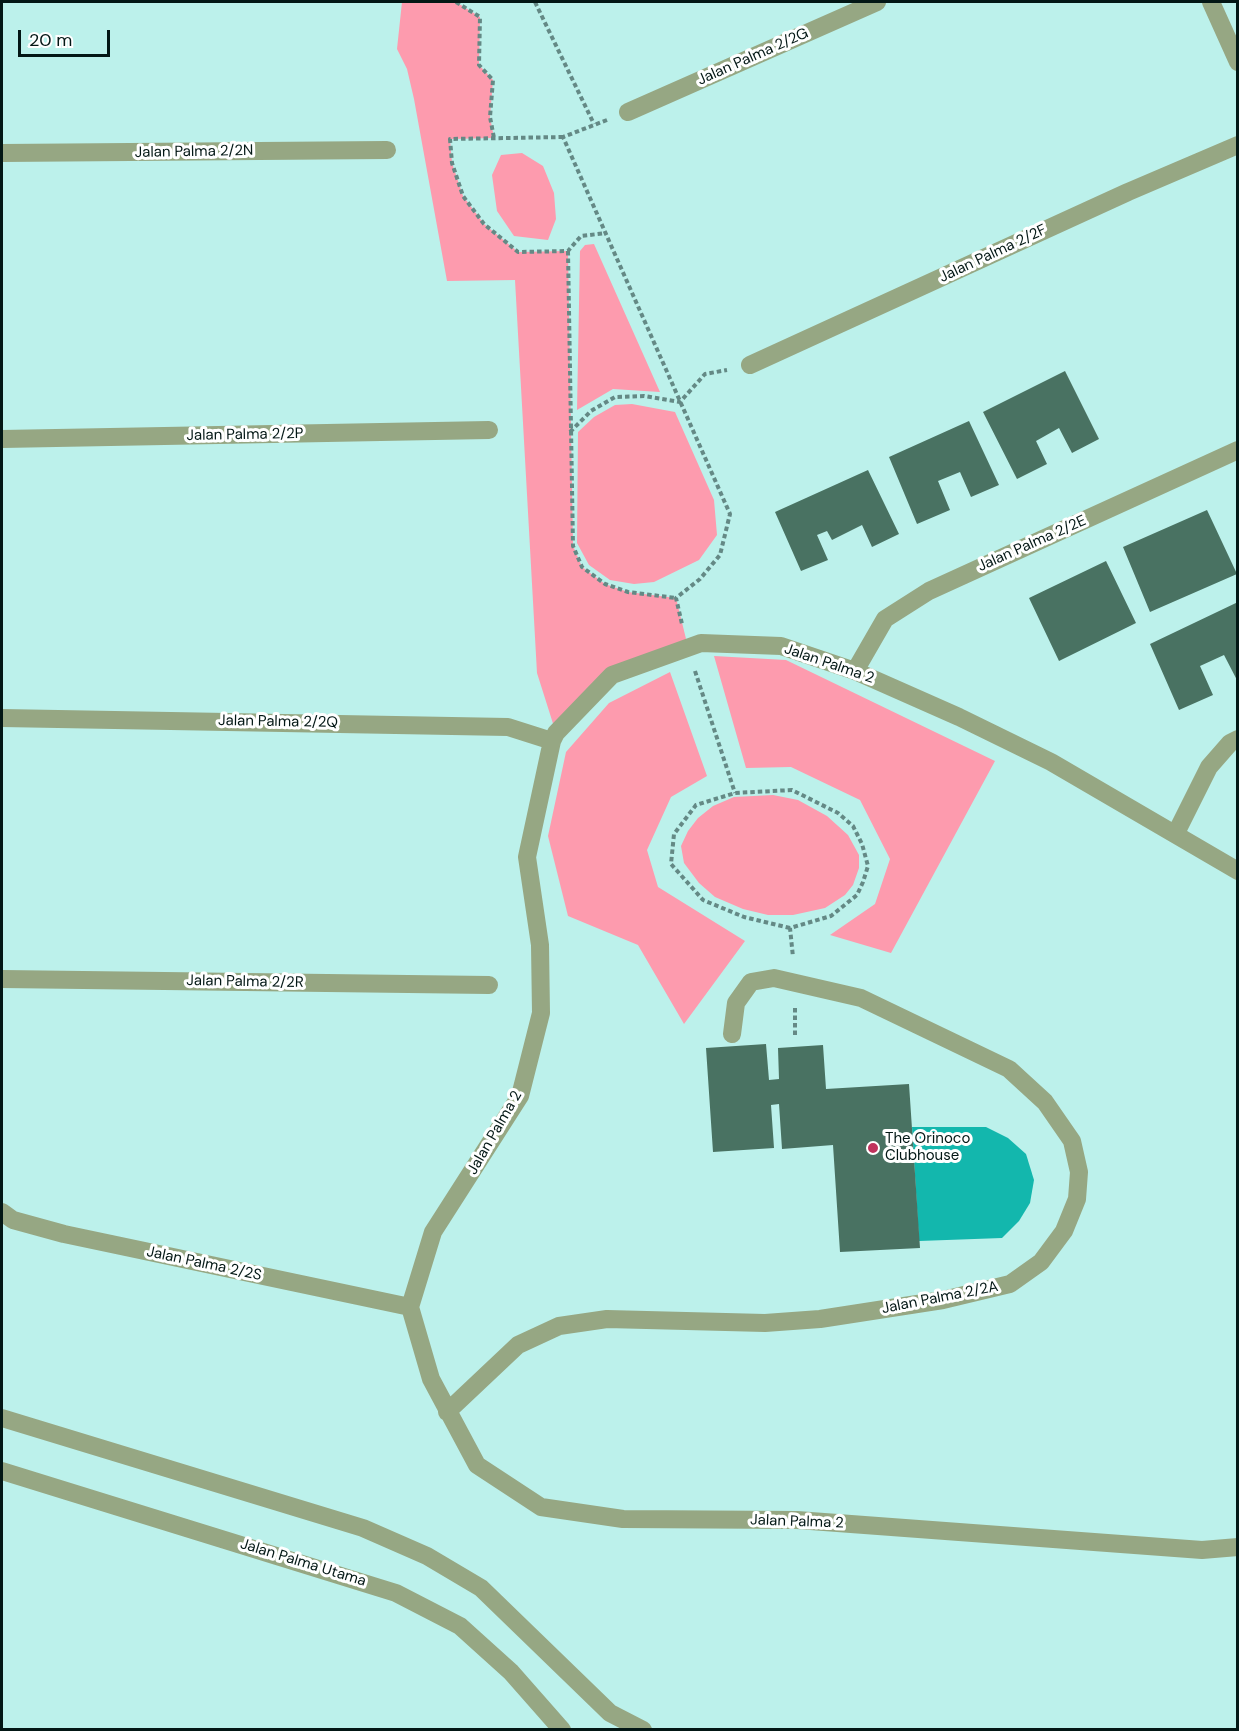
<!DOCTYPE html>
<html>
<head>
<meta charset="utf-8">
<style>
	body { margin:0 }
	#map { position:relative; width:1239px; height:1731px; overflow:hidden; background:#bcf1eb; font-family:"DM Sans",sans-serif }
	canvas { display:block }
	.frame { position:absolute; inset:0; border:3px solid #031715; pointer-events:none }
	.scale { position:absolute; left:18px; top:30px; width:92px; height:27px; box-sizing:border-box; border:3px solid #031715; border-top:0; padding-left:8px; font-size:18px; line-height:21px; white-space:nowrap; color:#031715; -webkit-text-stroke:4px #fff; paint-order:stroke }
</style>
</head>
<body>
<div id="map">
<canvas width="1239" height="1731"></canvas>
<div class="frame"></div>
<div class="scale">20 m</div>
</div>
<script>
const context = document.querySelector('canvas').getContext('2d');
context.lineJoin = 'round';
function paint(path, color) { context.fillStyle = color; context.fill(path, 'evenodd'); }
const shape = rows => new Path2D(rows.map(r => 'M' + r).join(''));
function trace(path, color, width, dash) { context.strokeStyle = color; context.lineWidth = width; context.lineCap = dash ? 'butt' : 'round'; context.setLineDash(dash || []); context.stroke(path); }
function drawText(font, color, halo, rows, align = 'center') {
  context.font = font + ' "DM Sans",sans-serif'; context.lineWidth = 6; context.setLineDash([]); context.textBaseline = 'middle'; context.strokeStyle = halo; context.fillStyle = color; for (const [text, x, y, turn = 0] of rows) {
    context.save(); context.translate(x, y); context.rotate((+turn || 0) * Math.PI / 180); context.textAlign = isNaN(turn) ? turn : align; if (halo) context.strokeText(text, 0, 0); context.fillText(text, 0, 0); context.restore();
  }
}
const green = shape([
	[402,2,456,2,480,17,479,65,493,80,490,117,494,138,450,139,452,163,463,196,484,224,518,252,568,251,573,546,582,567,605,584,628,592,676,598,688,647,612,675,556,733,537,673,515,280,447,281,414,99,407,69,397,49],
	[522,153,543,166,554,193,556,219,548,240,514,236,497,211,492,175,501,155],
	[594,244,660,392,613,389,577,410,580,251,585,245],
	[632,404,675,412,714,500,717,535,699,560,654,582,634,584,610,580,589,565,577,543,578,432,594,417,615,405],
	[714,656,786,660,995,761,891,953,830,935,875,904,890,859,860,800,791,767,746,768],
	[670,672,707,776,671,797,647,850,658,887,745,941,684,1024,638,945,568,916,548,836,566,752,609,703],
	[773,795,798,800,827,816,848,835,859,855,859,868,853,885,845,895,825,908,793,915,768,915,743,909,715,897,699,883,684,863,681,846,688,831,698,818,713,806,734,797]
]);
const water = shape([
	[912,1127,986,1127,1008,1138,1026,1154,1034,1180,1030,1203,1019,1221,1002,1238,919,1241]
]);
const building = shape([
	[1065,371,1099,439,1072,453,1059,428,1036,441,1047,464,1017,479,983,412],
	[969,421,999,485,971,497,960,472,938,481,950,510,917,524,889,457],
	[868,470,899,534,872,547,862,525,832,540,827,531,817,535,828,560,801,571,775,512],
	[1207,510,1237,574,1150,612,1123,547],
	[1106,561,1136,623,1059,661,1029,598],
	[1238,602,1238,682,1224,655,1200,666,1213,695,1179,710,1150,644],
	[766,1044,769,1080,779,1079,778,1048,823,1045,826,1089,909,1084,920,1248,840,1252,833,1145,782,1149,779,1104,771,1105,774,1148,713,1152,706,1048]
]);
const path = shape([
	[456,2,480,17,479,65,493,80,490,117,494,138],
	[535,2,594,124],
	[607,120,563,137,730,514,720,555,700,579,676,598,682,624],
	[563,137,450,139,452,163,463,196,484,224,518,252,568,251,581,236,606,233],
	[568,251,573,546,582,567,605,584,628,592,676,598],
	[570,432,591,411,615,397,644,396,680,402,705,374,727,370],
	[695,671,735,793],
	[790,928,744,917,703,900,671,864,674,834,696,805,735,793,792,790,838,813,853,826,862,844,868,866,863,882,857,895,831,916,790,928,793,957],
	[795,1035,795,1006]
]);
const minor = shape([
	[1211,2,1238,62],
	[628,112,877,2],
	[2,153,387,150],
	[750,365,1128,192,1238,145],
	[2,439,489,430],
	[855,671,885,619,929,591,1238,450],
	[2,718,508,727,552,741],
	[1176,833,1209,767,1230,743,1238,739],
	[1238,871,1051,762,959,717,855,671,781,646,701,643,612,675,556,733,552,741,527,857,540,945,541,1013,520,1096,433,1232,410,1307,431,1379,477,1465,541,1507,623,1519,797,1520,1202,1550,1238,1547],
	[2,979,489,985],
	[2,1212,13,1220,64,1234,410,1307],
	[447,1412,518,1345,559,1326,607,1319,765,1323,820,1319,943,1300,1010,1284,1041,1262,1064,1231,1077,1199,1079,1172,1072,1141,1045,1102,1009,1069,861,998,774,978,751,982,736,1003,732,1034],
	[2,1418,363,1528,427,1556,481,1588,610,1713,643,1730],
	[2,1471,396,1593,460,1626,511,1672,562,1730]
]);
const markers = [
	[873,1148,6,"#c0325c"]
];
const streetNames = [
	["Jalan Palma 2/2G",753,57,-24],
	["Jalan Palma 2/2N",194,152,-1],
	["Jalan Palma 2/2F",993,254,-25],
	["Jalan Palma 2/2P",245,435,-1],
	["Jalan Palma 2/2E",1032,544,-24],
	["Jalan Palma 2",829,664,19],
	["Jalan Palma 2/2Q",278,722,1],
	["Jalan Palma 2/2R",245,982,1],
	["Jalan Palma 2",495,1133,-60],
	["Jalan Palma 2/2S",204,1264,12],
	["Jalan Palma 2/2A",940,1298,-11],
	["Jalan Palma 2",797,1522,2],
	["Jalan Palma Utama",303,1563,17]
];
const poiNames = [
	["The Orinoco",885,1139],
	["Clubhouse",885,1156]
];
paint(green, '#fd9bae');
paint(water, '#13b7ad');
paint(building, '#497262');
trace(path, '#648985', 4, [4.5, 3]);
trace(minor, '#96a783', 18);
for (const [x, y, r, color] of markers) { const dot = new Path2D(); dot.arc(x, y, r, 0, 2 * Math.PI); context.fillStyle = color; context.fill(dot); trace(dot, '#fff', 2); }
drawText('15px', '#031715', '#fff', streetNames);
drawText('15px', '#031715', '#fff', poiNames, 'left');
</script>
</body>
</html>
